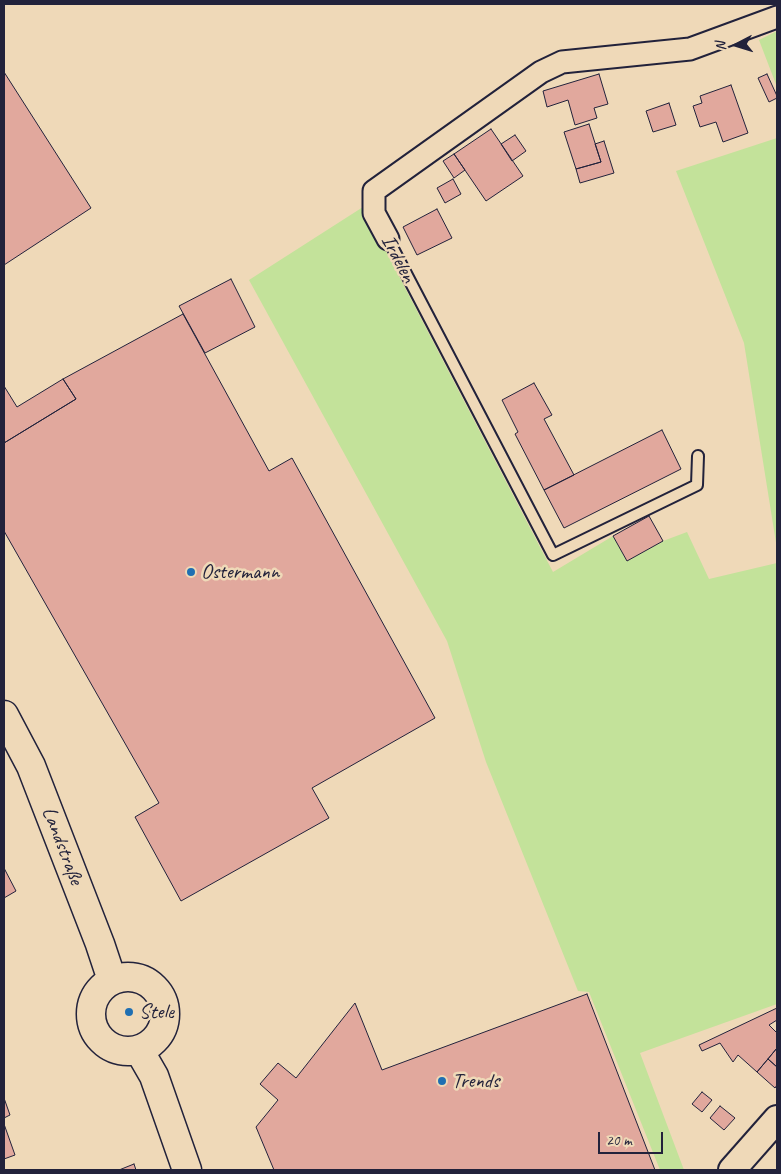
<!DOCTYPE html>
<html>
<head>
<meta charset="utf-8">
<style>
	body { margin:0 }
	#map { position:relative; width:781px; height:1174px; overflow:hidden; background:#efd9b8; font-family:Caveat,sans-serif }
	canvas { display:block }
	.frame { position:absolute; inset:0; border:5px solid #22223b; pointer-events:none }
	.north { position:absolute; left:711px; top:20px; width:50px; height:50px; -webkit-text-stroke:4px #efd9b8; paint-order:stroke; rotate:265deg; font-size:14px; font-weight:700; line-height:20px; text-align:center; color:#22223b }
	.north::after { content:''; display:block; margin:auto; width:18px; height:22px; background:#22223b; clip-path:polygon(50% 0,100% 100%,50% 72%,0 100%) }
	.scale { position:absolute; left:598px; top:1132px; width:65px; height:22px; box-sizing:border-box; border:2px solid #22223b; border-top:0; padding-left:6px; font-size:15px; line-height:18px; white-space:nowrap; color:#22223b; -webkit-text-stroke:4px #efd9b8; paint-order:stroke }
</style>
</head>
<body>
<div id="map">
<canvas width="781" height="1174"></canvas>
<div class="frame"></div>
<div class="north">N</div>
<div class="scale">20 m</div>
</div>
<script>
const context = document.querySelector('canvas').getContext('2d');
context.lineJoin = 'round';
function paint(path, color) { context.fillStyle = color; context.fill(path, 'evenodd'); }
const shape = rows => new Path2D(rows.map(r => 'M' + r).join(''));
function trace(path, color, width, dash) { context.strokeStyle = color; context.lineWidth = width; context.lineCap = dash ? 'butt' : 'round'; context.setLineDash(dash || []); context.stroke(path); }
function drawText(font, color, halo, rows, align = 'center') {
  context.font = font + ' Caveat,sans-serif'; context.lineWidth = 5; context.setLineDash([]); context.textBaseline = 'middle'; context.strokeStyle = halo; context.fillStyle = color; for (const [text, x, y, turn = 0] of rows) {
    context.save(); context.translate(x, y); context.rotate((+turn || 0) * Math.PI / 180); context.textAlign = isNaN(turn) ? turn : align; if (halo) context.strokeText(text, 0, 0); context.fillText(text, 0, 0); context.restore();
  }
}
const green = shape([
	[777,31,777,87,759,40],
	[777,138,777,549,744,343,676,171],
	[363,207,553,572,613,536,627,561,663,541,687,532,709,579,777,563,777,1004,640,1053,684,1170,660,1170,589,992,578,991,572,976,486,762,447,641,249,280]
]);
const building = shape([
	[4,72,91,208,4,265,4,72],
	[599,74,608,104,594,108,597,118,575,125,568,100,547,107,543,91,599,74],
	[767,74,777,96,777,98,769,102,758,78,767,74],
	[731,85,748,133,723,142,716,122,700,127,693,106,702,103,700,96,731,85],
	[669,103,676,125,653,132,646,111,669,103],
	[589,124,601,162,576,169,564,132,589,124],
	[491,129,523,176,486,201,454,154,491,129],
	[515,135,526,151,512,161,501,144,515,135],
	[604,141,614,173,580,183,576,169,601,162,595,144,604,141],
	[454,154,465,170,454,178,443,161,454,154],
	[453,179,461,194,445,203,437,188,453,179],
	[437,209,452,238,417,255,403,227,437,209],
	[231,279,255,327,205,353,179,306,231,279],
	[183,314,269,471,292,458,435,718,312,788,329,818,181,901,135,817,159,803,4,531,4,443,76,399,63,379,183,314],
	[63,379,76,399,4,443,4,386,17,407,63,379],
	[534,383,552,415,544,419,574,475,544,490,515,434,518,432,502,400,534,383],
	[662,430,681,469,564,528,544,490,662,430],
	[649,516,663,541,627,561,613,536,649,516],
	[4,868,16,891,4,898,4,868],
	[587,994,655,1170,274,1170,256,1127,278,1100,260,1084,278,1063,296,1078,355,1003,382,1070,587,994],
	[777,1008,777,1020,769,1025,777,1033,777,1048,757,1072,738,1055,733,1062,720,1043,702,1051,699,1045,777,1008],
	[777,1048,777,1067,768,1059,777,1048],
	[768,1059,777,1067,777,1085,775,1088,757,1072,768,1059],
	[702,1092,712,1100,702,1112,692,1104,702,1092],
	[4,1098,10,1115,4,1118,4,1098],
	[720,1106,735,1118,724,1130,710,1118,720,1106],
	[4,1124,15,1155,4,1159,4,1124],
	[134,1164,136,1170,119,1170,134,1164]
]);
const service = shape([
	[388,239,553,555,697,485,698,456]
]);
const minor = shape([
	[388,239,374,213,374,191,541,72,562,62,690,49,777,17]
]);
const tertiary = shape([
	[732,1170,777,1119]
]);
const secondary = shape([
	[4,715,31,766,100,944,112,980],
	'91 1014a37 37 0 1 1 74 0a37 37 0 1 1-74 0Z',
	[139,1050,154,1076,187,1170]
]);
const markers = [
	[191,572,5,"#1f6fb2"],
	[129,1012,5,"#1f6fb2"],
	[442,1081,5,"#1f6fb2"]
];
const streetNames = [
	["Irdelen",398,259,62],
	["Landstraße",62,846,69]
];
const poiNames = [
	["Ostermann",201,572],
	["Stele",139,1012],
	["Trends",452,1081]
];
paint(green, '#c3e29a');
paint(building, '#e1a89d');
trace(building, '#22223b', 1);
trace(service, '#22223b', 14);
trace(minor, '#22223b', 25);
trace(tertiary, '#22223b', 30);
trace(secondary, '#22223b', 31);
trace(service, '#efd9b8', 10);
trace(minor, '#efd9b8', 21);
trace(tertiary, '#efd9b8', 26);
trace(secondary, '#efd9b8', 28);
for (const [x, y, r, color] of markers) { const dot = new Path2D(); dot.arc(x, y, r, 0, 2 * Math.PI); context.fillStyle = color; context.fill(dot); trace(dot, '#efd9b8', 2); }
drawText('21px', '#22223b', '#efd9b8', streetNames);
drawText('21px', '#22223b', '#efd9b8', poiNames, 'left');
</script>
</body>
</html>
